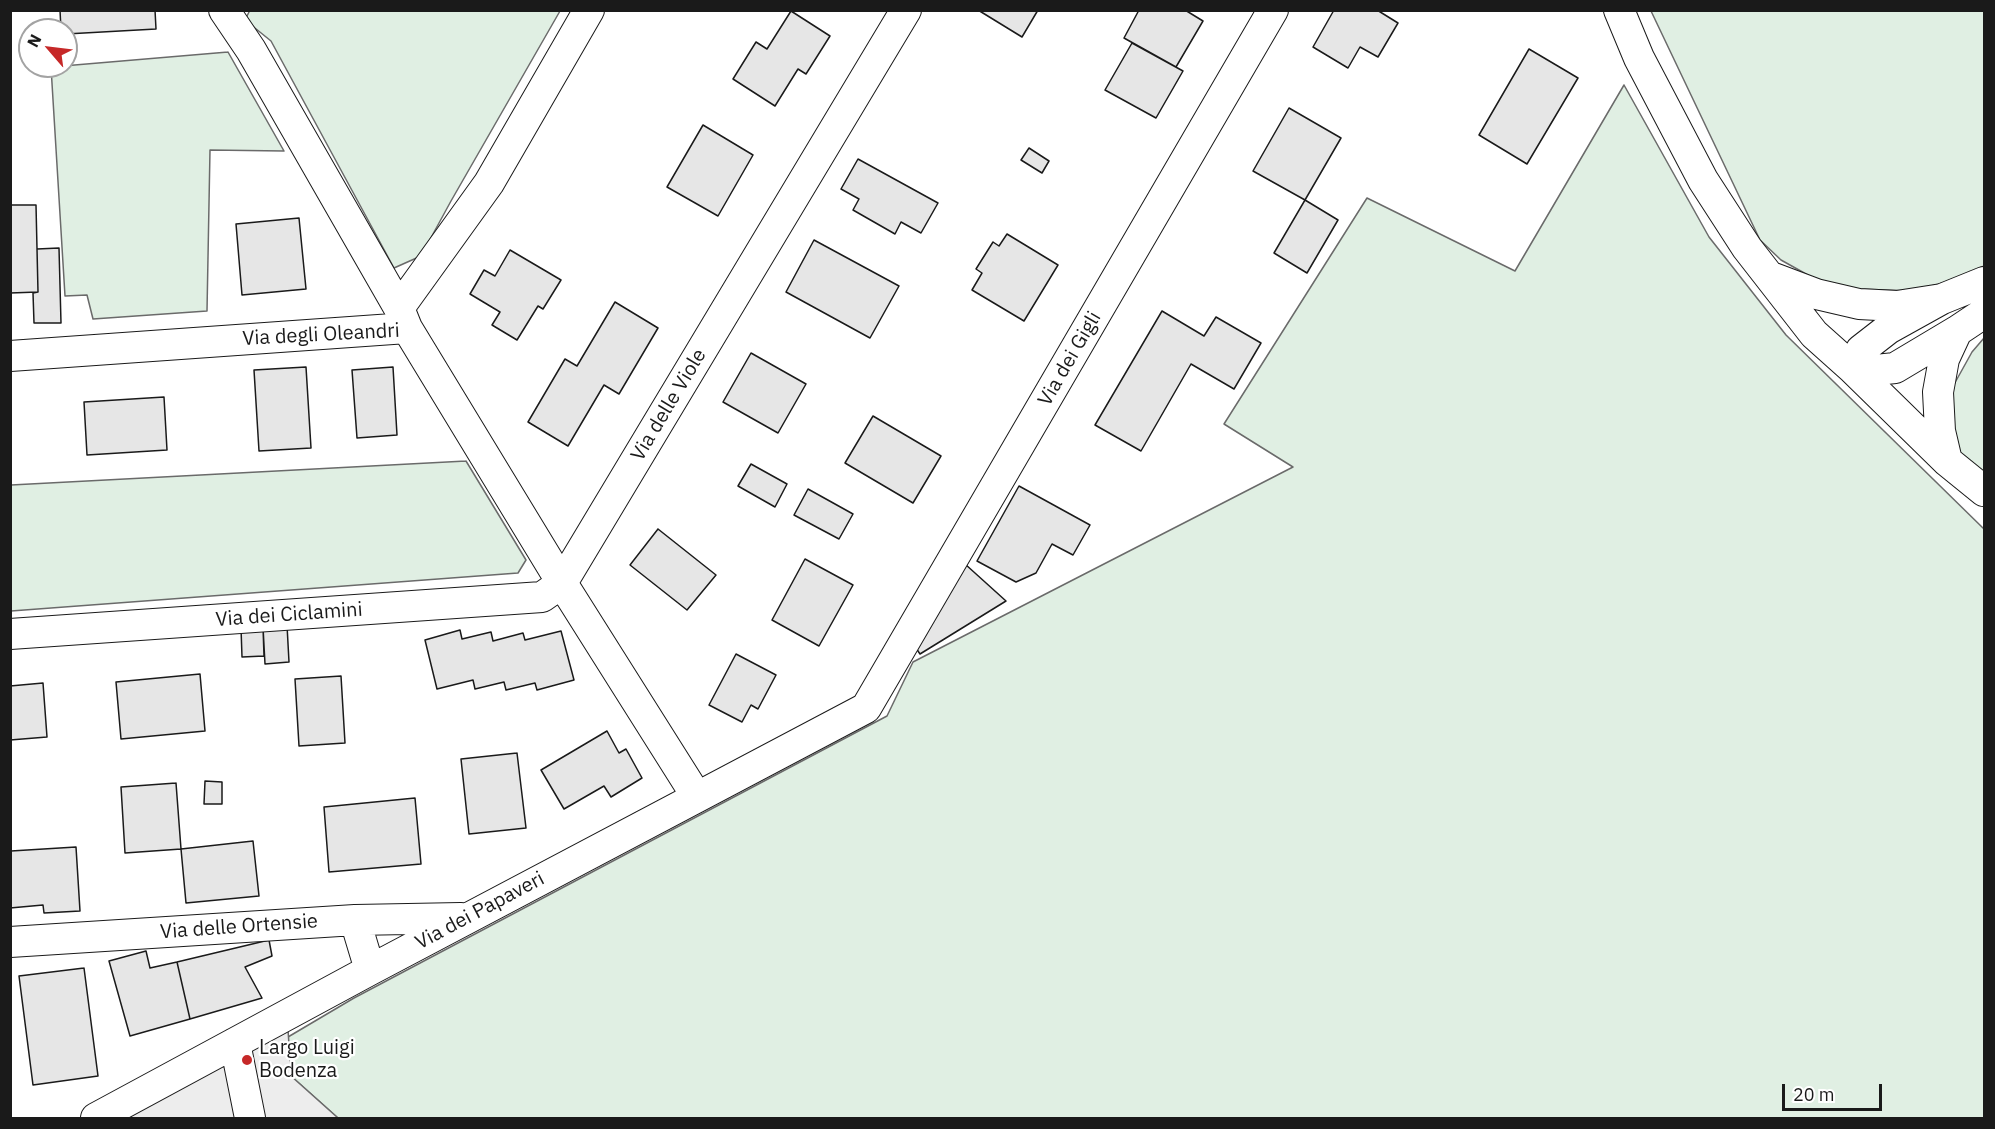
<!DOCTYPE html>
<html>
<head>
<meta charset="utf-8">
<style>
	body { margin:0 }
	#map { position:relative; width:1995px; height:1129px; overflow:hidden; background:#fff; font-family:"IBM Plex Sans",sans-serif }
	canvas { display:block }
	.frame { position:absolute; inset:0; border:12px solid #1a1a1a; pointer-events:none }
	.north { position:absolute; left:18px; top:18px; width:60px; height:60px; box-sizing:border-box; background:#fff; border:2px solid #a3a3a3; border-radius:50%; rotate:298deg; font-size:16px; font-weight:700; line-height:24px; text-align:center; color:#1a1a1a }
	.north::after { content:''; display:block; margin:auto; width:21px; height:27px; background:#c62828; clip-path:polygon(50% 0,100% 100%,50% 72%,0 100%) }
	.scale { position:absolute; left:1782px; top:1084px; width:100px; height:27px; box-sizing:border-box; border:3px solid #1a1a1a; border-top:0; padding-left:8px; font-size:18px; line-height:21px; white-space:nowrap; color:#1a1a1a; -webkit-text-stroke:4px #fff; paint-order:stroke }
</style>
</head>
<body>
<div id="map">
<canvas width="1995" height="1129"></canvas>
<div class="frame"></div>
<div class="north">N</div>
<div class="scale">20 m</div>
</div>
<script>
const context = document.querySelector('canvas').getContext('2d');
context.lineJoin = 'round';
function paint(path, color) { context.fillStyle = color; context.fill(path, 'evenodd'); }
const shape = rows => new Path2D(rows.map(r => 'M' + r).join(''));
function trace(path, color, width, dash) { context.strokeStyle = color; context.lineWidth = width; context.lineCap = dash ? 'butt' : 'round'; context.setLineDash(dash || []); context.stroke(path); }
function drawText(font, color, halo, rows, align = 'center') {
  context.font = font + ' "IBM Plex Sans",sans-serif'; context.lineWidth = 4.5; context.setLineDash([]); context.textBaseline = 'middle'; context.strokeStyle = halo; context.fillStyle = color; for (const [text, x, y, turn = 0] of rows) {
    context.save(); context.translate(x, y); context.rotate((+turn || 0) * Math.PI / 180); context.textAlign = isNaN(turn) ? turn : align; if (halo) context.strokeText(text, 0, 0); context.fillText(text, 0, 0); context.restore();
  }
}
const green = shape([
	[250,10,560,11,451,201,421,256,394,268,271,41,245,20,250,10],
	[1651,11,1984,11,1984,266,1958,279,1912,291,1858,289,1815,279,1781,260,1760,240,1651,11],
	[228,52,284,151,210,150,207,311,93,319,87,295,65,296,51,67,228,52],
	[1624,85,1709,237,1786,335,1984,529,1984,1118,338,1118,291,1076,288,1037,354,998,887,716,913,662,1293,467,1224,424,1367,198,1515,271,1624,85],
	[1984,338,1984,476,1963,460,1949,425,1952,388,1972,352,1984,338],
	[466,461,526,560,518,573,11,611,11,485,466,461]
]);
const parking = shape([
	[287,1014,291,1076,338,1118,96,1118,287,1014]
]);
const building = shape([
	[60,10,155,10,156,29,66,34,66,30,61,30,60,10],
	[978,10,1038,10,1022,37,978,10],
	[1139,10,1185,10,1203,21,1176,67,1124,38,1139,10],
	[1334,10,1377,10,1398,23,1378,57,1360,47,1348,68,1313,47,1334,10],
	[791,11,830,36,806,74,798,69,775,106,733,79,756,42,767,49,791,11],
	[1132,43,1183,71,1156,118,1105,90,1132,43],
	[1529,49,1578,78,1527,164,1479,135,1529,49],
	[1289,108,1341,138,1305,200,1253,171,1289,108],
	[703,125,753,155,718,216,667,187,703,125],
	[1029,148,1049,161,1042,173,1021,160,1029,148],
	[858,159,938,203,921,233,901,222,895,234,853,210,859,199,841,189,858,159],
	[1305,200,1338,220,1307,273,1274,253,1305,200],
	[10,205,36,205,38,292,10,293,10,205],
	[299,218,306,289,242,295,236,224,299,218],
	[1007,234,1058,265,1024,321,972,290,982,273,976,269,993,242,999,246,1007,234],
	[814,240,899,286,870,338,786,292,814,240],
	[59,248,61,323,34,323,33,293,38,292,37,249,59,248],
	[510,250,561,280,543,309,538,306,517,340,492,325,500,312,470,294,484,270,495,276,510,250],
	[615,302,658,328,619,394,604,385,568,446,528,422,565,359,577,366,615,302],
	[1162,311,1204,336,1216,317,1261,343,1234,389,1191,364,1141,451,1095,425,1162,311],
	[751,353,806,384,778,433,723,402,751,353],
	[306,367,311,448,259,451,254,370,306,367],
	[393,367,397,435,357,438,352,370,393,367],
	[164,397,167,450,87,455,84,402,164,397],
	[873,416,941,456,913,503,845,463,873,416],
	[751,464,787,484,775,507,738,486,751,464],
	[1019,486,1090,525,1073,555,1052,544,1036,573,1016,582,977,561,1019,486],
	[808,489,853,514,839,539,794,515,808,489],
	[658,529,716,575,687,610,630,565,658,529],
	[805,559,853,585,819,646,772,620,805,559],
	[965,564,1006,601,920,654,916,648,965,564],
	[287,625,289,662,265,664,263,627,287,625],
	[263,627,264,656,242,657,241,628,263,627],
	[460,630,462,639,491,632,493,641,523,633,525,640,561,631,574,680,537,690,535,683,506,690,504,682,475,689,473,680,437,689,425,640,460,630],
	[736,654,776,675,758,709,751,705,742,722,709,705,736,654],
	[200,674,205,731,121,739,116,682,200,674],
	[341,676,345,743,299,746,295,679,341,676],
	[43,683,47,737,10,740,10,686,43,683],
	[607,731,619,753,626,749,642,778,611,797,604,786,564,809,541,770,607,731],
	[517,753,526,828,469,834,461,759,517,753],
	[205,781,222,782,222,804,204,804,205,781],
	[176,783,181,849,125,853,121,787,176,783],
	[415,798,421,864,329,872,324,807,415,798],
	[253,841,259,896,186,903,181,849,253,841],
	[76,847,80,911,44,913,43,905,10,908,10,849,11,851,76,847],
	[269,940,272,956,245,967,262,998,190,1019,177,962,269,940],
	[146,951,150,968,177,962,190,1019,130,1036,109,961,146,951],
	[84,968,98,1076,33,1085,19,976,84,968]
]);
const street = shape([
	[224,10,251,50,399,308],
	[1619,10,1639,58,1703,180,1747,248,1814,334,1852,368,1947,461,1984,491],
	[1771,277,1816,294,1859,304,1897,306,1942,299,1984,282],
	[1942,299,1888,329,1861,350,1852,368,1876,370,1895,368,1957,331],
	[407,328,399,308,489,183,589,10],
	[10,356,407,328,562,583,697,797],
	[1947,461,1940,431,1938,392,1944,359,1957,331,1984,313],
	[10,634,542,597,562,583,906,10],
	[355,920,370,970],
	[10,942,355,920,461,918],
	[235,1043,250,1118],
	[96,1118,370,970,866,708,1273,10]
]);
const markers = [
	[247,1060,6,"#c62828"]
];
const streetNames = [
	["Via degli Oleandri",321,335,-3],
	["Via dei Gigli",1070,359,-60],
	["Via delle Viole",669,405,-59],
	["Via dei Ciclamini",289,615,-4],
	["Via dei Papaveri",480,911,-28],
	["Via delle Ortensie",239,927,-4]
];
const poiNames = [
	["Largo Luigi",259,1048],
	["Bodenza",259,1071]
];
paint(green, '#e0efe3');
trace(green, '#6a6a6a', 1.5);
paint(parking, '#ededed');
trace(parking, '#6a6a6a', 1.5);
paint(building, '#e6e6e6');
trace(building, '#1a1a1a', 1.5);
trace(street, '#1a1a1a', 32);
trace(street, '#fff', 30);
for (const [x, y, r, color] of markers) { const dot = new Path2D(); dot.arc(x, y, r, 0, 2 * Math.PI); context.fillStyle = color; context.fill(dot); trace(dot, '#fff', 2); }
drawText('20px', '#1a1a1a', '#fff', streetNames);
drawText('20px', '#1a1a1a', '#fff', poiNames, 'left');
</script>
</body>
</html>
